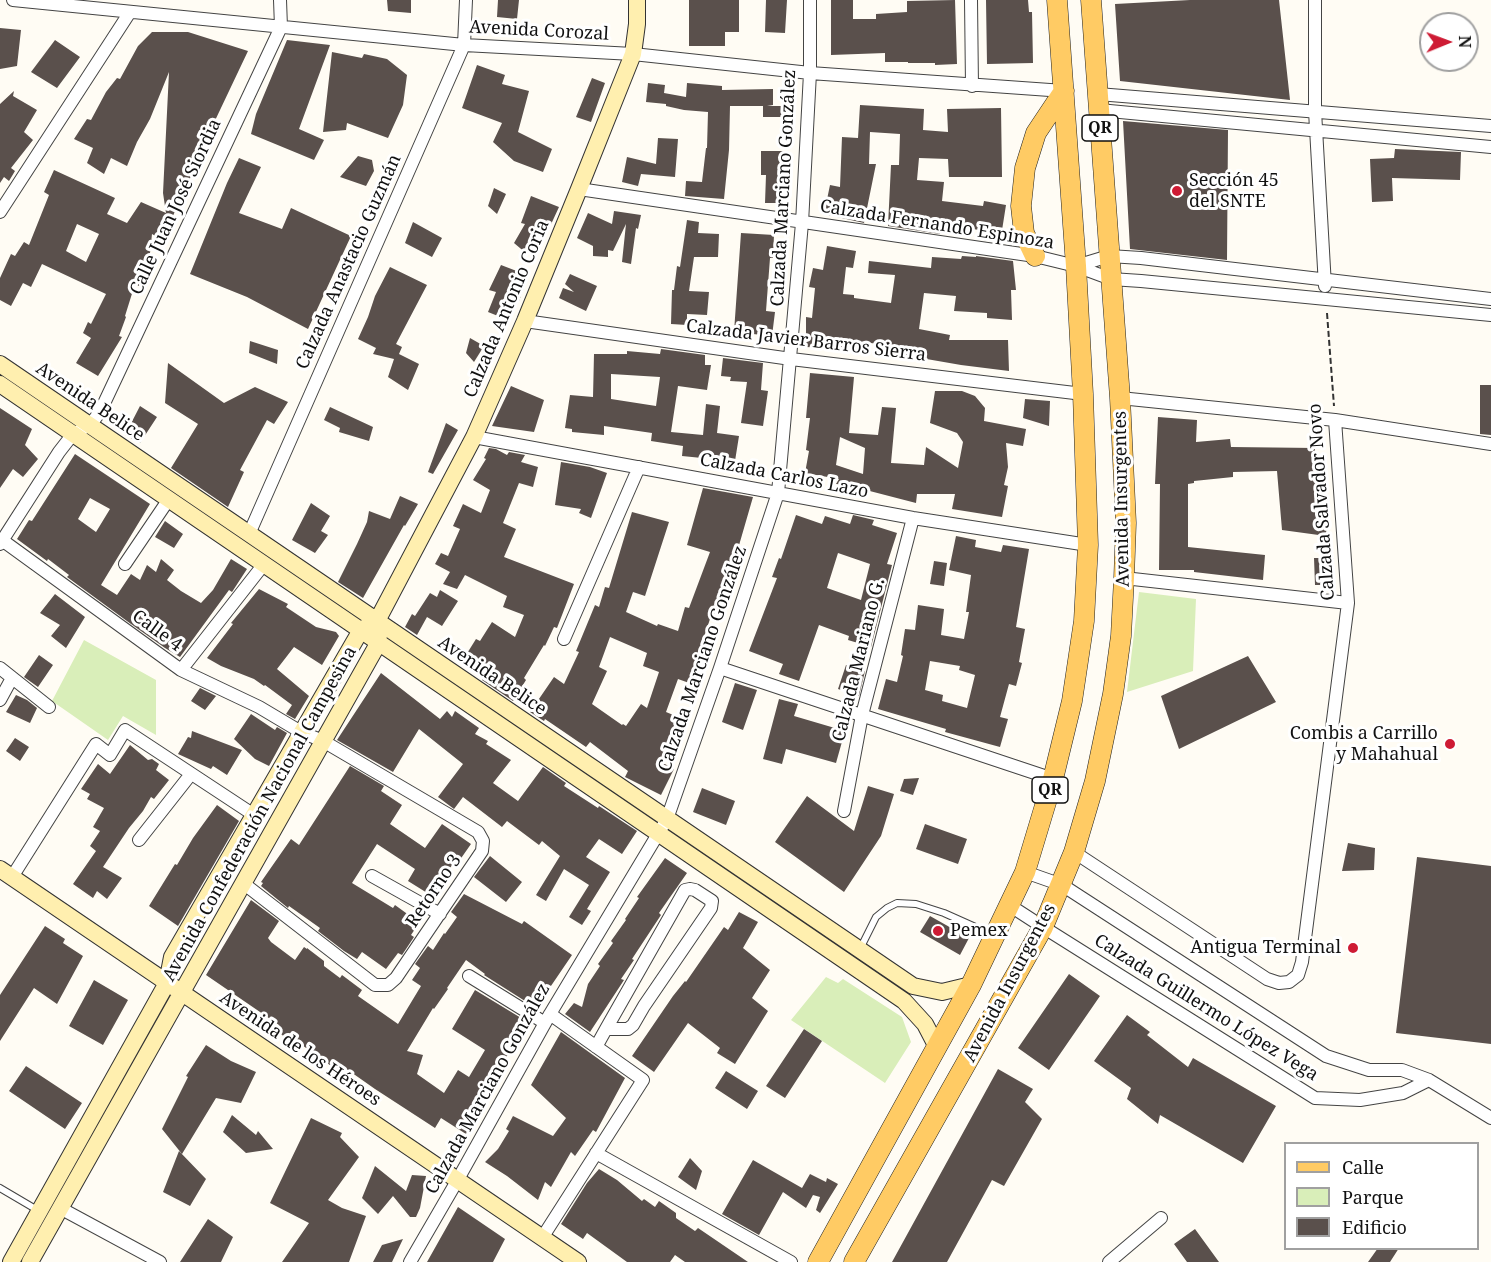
<!DOCTYPE html>
<html>
<head>
<meta charset="utf-8">
<style>
	body { margin:0 }
	#map { position:relative; width:1491px; height:1262px; overflow:hidden; background:#fffcf4; font-family:"Noto Serif",serif }
	canvas { display:block }
	.legend { position:absolute; left:1284px; top:1142px; width:195px; height:108px; box-sizing:border-box; background:#fff; border:2px solid #a0a0a0; margin:0; padding:8px 10px; list-style:none; font-size:18px; color:#111 }
	.legend li { display:flex; align-items:center; gap:12px; height:30px }
	.legend b { width:30px; border:2px solid #a0a0a0 }
	.north { position:absolute; left:1419px; top:12px; width:60px; height:60px; box-sizing:border-box; background:#fff; border:2px solid #a0a0a0; border-radius:50%; rotate:89deg; font-size:16px; font-weight:700; line-height:24px; text-align:center; color:#111 }
	.north::after { content:''; display:block; margin:auto; width:21px; height:27px; background:#ce1b34; clip-path:polygon(50% 0,100% 100%,50% 72%,0 100%) }
</style>
</head>
<body>
<div id="map">
<canvas width="1491" height="1262"></canvas>
<ul class="legend">
<li><b style="height:8px;background:#ffcb64"></b>Calle</li>
<li><b style="height:16px;background:#d9eeb9"></b>Parque</li>
<li><b style="height:16px;background:#5a504c"></b>Edificio</li>
</ul>
<div class="north">N</div>
</div>
<script>
const context = document.querySelector('canvas').getContext('2d');
context.lineJoin = 'round';
function paint(path, color) { context.fillStyle = color; context.fill(path, 'evenodd'); }
const shape = rows => new Path2D(rows.map(r => 'M' + r).join(''));
function trace(path, color, width, dash) { context.strokeStyle = color; context.lineWidth = width; context.lineCap = dash ? 'butt' : 'round'; context.setLineDash(dash || []); context.stroke(path); }
function drawText(font, color, halo, rows, align = 'center') {
  context.font = font + ' "Noto Serif",serif'; context.lineWidth = 6; context.setLineDash([]); context.textBaseline = 'middle'; context.strokeStyle = halo; context.fillStyle = color; for (const [text, x, y, turn = 0] of rows) {
    context.save(); context.translate(x, y); context.rotate((+turn || 0) * Math.PI / 180); context.textAlign = isNaN(turn) ? turn : align; if (halo) context.strokeText(text, 0, 0); context.fillText(text, 0, 0); context.restore();
  }
}
const green = shape([
	[1139,592,1196,599,1193,671,1127,692],
	[84,640,156,680,156,735,123,716,108,740,52,701],
	[826,977,838,983,843,979,902,1017,911,1042,885,1083,791,1020]
]);
const building = shape([
	[387,0,411,0,411,13,388,11],
	[498,0,519,0,517,19,497,17],
	[689,0,739,0,739,32,725,32,725,46,689,46],
	[766,0,787,0,785,33,765,32],
	[831,0,853,0,853,19,876,19,876,14,907,12,907,1,955,0,957,64,935,65,935,63,908,63,908,62,885,62,885,53,831,55],
	[986,0,1028,0,1029,12,1032,12,1033,63,987,64],
	[1190,0,1279,0,1290,100,1120,81,1115,4],
	[0,28,21,30,17,66,0,69],
	[152,32,188,32,248,51,211,129,212,130,162,240,152,234,148,272,139,286,135,284,125,316,126,317,119,336,122,337,98,376,76,363,91,338,83,333,88,322,91,324,106,294,42,264,31,287,23,283,11,306,0,300,0,278,11,254,15,256,24,242,29,245,49,195,44,192,54,170,115,198,107,214,127,223,141,202,166,213,163,193,169,72,150,119,137,142,127,166,111,158,104,174,87,163,93,148,74,139,87,119,91,120,106,92,117,78,120,79,138,46],
	[77,224,99,234,86,262,66,251],
	[55,40,80,57,57,88,31,72],
	[287,40,330,45,299,129,324,140,314,160,251,134,256,114],
	[332,52,362,58,364,54,387,59,407,75,403,105,388,138,347,123,346,130,323,132],
	[477,65,505,75,502,84,529,91,518,132,552,149,543,172,514,161,493,142,502,123,462,108],
	[592,78,605,83,591,122,576,117],
	[648,83,665,85,664,93,686,97,687,83,722,86,722,90,773,89,773,105,767,106,784,106,784,117,763,117,763,106,730,106,729,150,724,199,685,196,686,181,702,182,706,148,707,148,708,112,684,110,666,106,666,104,646,102],
	[14,91,13,96,37,110,24,132,33,140,11,168,15,171,9,181,4,177,0,183,0,104],
	[860,105,924,109,923,130,948,132,947,109,1001,108,1002,177,949,177,948,159,919,158,917,180,944,182,942,201,983,206,984,201,1006,205,1000,243,978,239,980,230,941,225,940,234,888,226,891,165,899,165,900,134,870,132,869,164,876,164,864,223,824,214,830,185,840,187,842,137,858,138],
	[1123,121,1228,130,1227,260,1130,249],
	[658,138,678,139,675,177,641,174,638,186,622,182,627,157,656,164],
	[1395,149,1461,152,1460,180,1392,178,1393,201,1372,202,1370,159,1394,158],
	[761,151,784,151,784,175,781,175,780,203,765,203,766,175,761,175],
	[358,156,372,160,374,171,366,186,340,177],
	[239,158,261,167,239,213,282,229,291,208,351,236,308,329,247,297,190,274,227,183],
	[494,188,506,194,497,214,488,206],
	[531,196,559,207,547,233,537,229,527,254,514,243,525,224,521,223],
	[614,211,641,215,638,229,636,228,631,264,622,262,626,224,613,251,608,250,608,257,593,256,593,246,577,238,588,213,612,224],
	[687,220,699,222,698,233,719,234,718,257,694,257,689,291,709,292,707,315,687,314,687,325,671,324,672,290,674,290,677,266,680,267],
	[413,222,442,238,432,257,405,243],
	[741,233,774,235,773,258,770,258,766,311,775,312,772,336,734,332],
	[827,246,856,251,853,268,846,267,843,294,854,295,854,298,891,303,895,275,868,273,869,261,931,268,932,257,961,259,962,256,976,257,976,256,1013,261,1016,290,1011,290,1012,320,987,318,987,313,954,311,956,296,924,293,919,329,950,335,949,340,1008,340,1009,371,961,365,915,357,915,360,884,356,886,345,848,340,846,349,806,347,806,317,812,318,815,288,809,287,813,268,823,270],
	[501,265,527,275,527,279,519,301,513,299,503,318,488,312,496,292,489,290],
	[390,267,427,285,396,344,402,347,399,354,419,364,408,390,388,377,394,359,373,354,376,348,358,339,368,317,375,296],
	[570,274,597,286,586,311,559,298,563,288,574,292,565,284],
	[470,338,484,346,474,362,466,353],
	[250,341,278,350,277,364,249,353],
	[661,349,705,355,705,365,711,365,707,390,678,386,671,432,703,435,706,404,720,406,717,433,739,436,735,461,702,456,702,458,682,456,683,446,651,441,652,433,604,426,604,435,572,432,572,429,565,428,570,395,593,397,594,354,627,354,627,351,660,354],
	[611,374,660,377,656,406,611,399],
	[723,358,763,363,761,390,768,391,763,426,741,423,747,382,730,381,731,377,721,376],
	[168,363,224,403,255,387,288,402,274,424,267,420,240,470,244,472,228,507,171,468,198,424,165,403],
	[810,373,854,377,849,433,878,435,882,407,896,408,891,463,924,465,926,447,958,468,963,442,957,433,930,423,935,391,962,391,975,396,985,408,984,421,1026,429,1023,446,1006,443,1008,467,1004,485,1008,486,1002,517,952,509,955,494,917,494,916,503,862,489,862,488,836,484,839,479,805,473,809,451,806,450,810,418,806,418],
	[840,437,865,448,863,474,836,465],
	[1480,385,1491,385,1491,435,1480,434],
	[511,386,544,400,534,432,492,426],
	[1025,399,1050,401,1049,426,1023,418],
	[140,406,157,417,140,443,125,435],
	[330,407,373,427,369,441,339,432,340,428,324,420],
	[0,408,32,429,25,445,38,459,23,477,13,469,0,488],
	[1158,417,1197,420,1196,442,1230,439,1231,447,1315,448,1315,479,1316,480,1315,515,1327,521,1326,536,1282,530,1277,471,1233,472,1233,477,1194,481,1194,483,1188,484,1188,547,1265,555,1263,580,1194,572,1194,570,1159,570,1160,484,1155,484],
	[446,423,458,430,433,474,428,472],
	[489,448,496,449,507,455,509,452,525,455,521,462,538,467,533,487,519,483,503,523,516,529,504,557,574,584,557,628,554,627,545,646,544,645,524,678,526,680,513,701,482,680,484,677,461,663,476,639,480,641,492,622,515,637,524,615,503,607,507,596,465,575,457,589,443,584,450,572,435,564,441,553,448,556,460,529,453,526,463,504,481,513,490,490,473,480,486,459,484,458],
	[75,454,150,504,101,585,117,595,131,574,140,580,147,565,156,572,161,559,174,570,167,580,181,591,201,603,213,590,231,559,247,569,232,592,229,590,180,657,165,648,131,624,67,577,69,575,48,559,47,561,17,539,29,520,32,521],
	[90,498,110,509,96,532,78,519],
	[561,462,590,467,607,473,591,518,579,513,581,509,555,505],
	[703,488,753,497,733,566,734,567,717,615,712,613,703,640,707,641,692,684,678,679,666,712,683,719,663,763,674,769,661,795,625,777,628,771,590,742,586,747,545,719,544,721,530,712,554,677,564,684,579,652,576,651,595,605,599,607,605,587,609,588,632,512,669,522,645,596,633,592,626,612,657,626,658,624,678,631,685,607,689,608,710,552,687,545],
	[610,637,647,653,643,666,659,672,647,708,641,704,626,726,623,724,622,725,592,704,607,671,599,667],
	[400,496,418,504,405,526,404,525,363,598,338,582,357,544,367,522,369,511,390,519],
	[311,503,330,516,321,531,328,535,315,553,292,540],
	[796,515,822,524,825,516,850,524,853,515,874,520,872,525,897,533,887,564,892,565,871,647,848,640,849,636,819,625,799,681,779,674,783,664,749,651,777,578,772,577,779,558,781,559],
	[838,553,870,564,861,600,827,588],
	[165,521,183,534,174,548,155,537],
	[956,536,976,540,975,547,1001,552,1003,545,1029,549,1016,627,1025,629,1019,662,1022,663,1016,686,1009,684,1000,717,1008,719,1000,747,945,732,946,729,878,709,886,679,897,682,903,656,901,655,905,629,915,630,918,605,944,609,941,635,964,639,969,612,966,612,971,575,949,570],
	[930,661,960,666,959,670,975,675,967,708,942,701,943,695,925,690],
	[1314,558,1334,558,1334,585,1315,585],
	[934,561,947,563,944,586,930,584],
	[259,589,288,604,286,607,316,627,336,632,339,636,322,665,294,647,277,669,309,696,295,719,286,714,292,705,265,685,264,686,254,679,221,666,207,658,233,624,231,623],
	[440,590,458,601,442,626,427,617,417,635,405,627,412,614,415,616,430,593,437,597],
	[55,594,85,617,66,648,51,636,60,625,40,613],
	[39,655,53,665,38,687,24,677],
	[1248,656,1276,702,1179,749,1161,696],
	[846,665,865,671,859,696,838,689],
	[381,673,440,719,447,711,452,717,455,711,479,728,475,734,488,741,486,744,511,760,493,783,518,801,543,767,566,783,564,786,598,808,599,806,637,831,622,854,599,839,586,857,610,872,587,909,591,911,582,925,569,917,589,885,564,869,546,901,536,895,560,856,542,841,539,845,507,821,502,827,463,797,454,809,438,797,463,764,419,729,393,772,337,740],
	[735,683,757,690,743,730,722,722],
	[200,688,216,696,205,710,191,701],
	[16,695,27,700,37,708,30,723,6,712],
	[779,699,798,704,794,716,845,731,836,763,786,749,782,764,763,759],
	[251,714,275,730,277,727,287,733,269,766,255,759,234,739],
	[192,731,242,750,227,775,213,766,211,769,178,754,188,737,191,738],
	[15,738,29,747,20,761,6,751],
	[130,745,148,760,152,759,159,764,156,770,169,780,154,799,151,797,143,811,129,828,103,867,122,878,107,899,97,891,93,898,73,884,96,851,90,846,100,831,93,827,104,808,87,799,90,794,81,789,98,764,110,774],
	[350,766,384,786,381,791,402,805,390,824,425,848,442,824,471,844,457,864,454,862,432,896,408,881,415,869,377,844,352,883,393,908,395,905,417,921,412,927,415,929,411,935,414,937,402,955,398,953,386,969,362,952,357,959,344,951,318,931,320,928,289,906,288,908,261,886,263,883,261,882,291,839,299,845],
	[919,778,913,795,900,791,904,779],
	[868,786,894,794,881,836,844,892,775,842,807,796,854,831],
	[702,788,735,801,726,825,693,812],
	[217,805,239,821,178,926,149,906,175,864,177,865,193,838],
	[925,824,967,839,958,864,916,849],
	[1348,843,1375,848,1374,870,1342,871],
	[490,856,522,882,506,902,474,877],
	[1417,857,1491,866,1491,1044,1396,1033],
	[665,858,687,873,659,913,661,915,632,959,634,960,621,979,624,980,590,1032,565,1014,574,1003,582,1007,588,984,600,966,598,964,613,943,611,941,626,920,625,919,639,898,637,897],
	[464,894,522,924,524,921,572,955,536,1008,484,975,485,974,466,960,447,988,448,989,434,1009,433,1008,407,1051,423,1055,417,1074,444,1093,458,1070,469,1077,485,1050,452,1029,475,990,526,1021,508,1050,510,1051,488,1088,490,1088,474,1115,477,1117,466,1134,441,1118,435,1128,375,1089,338,1063,334,1068,295,1040,294,1043,276,1031,279,1025,206,975,251,900,279,921,268,938,271,942,295,960,304,947,307,949,307,948,324,961,324,966,340,978,342,975,362,990,358,996,398,1024,421,986,412,980,420,968,415,964,428,946,433,950,444,933,445,934,457,917,451,912],
	[739,912,758,922,743,948,770,970,752,998,768,1011,735,1064,717,1053,720,1048,688,1023,654,1072,632,1056,673,996,685,981,686,982,724,927,728,930],
	[930,916,969,938,960,955,920,932],
	[45,926,65,939,63,943,83,956,57,1004,34,988,0,1041,0,995],
	[1069,974,1100,996,1049,1070,1018,1048],
	[94,980,128,1000,103,1045,69,1026],
	[1127,1015,1150,1032,1147,1035,1188,1067,1193,1058,1276,1106,1243,1163,1160,1115,1158,1124,1127,1099,1131,1088,1094,1061],
	[804,1029,822,1041,785,1098,766,1086],
	[561,1032,625,1078,596,1132,593,1130,575,1156,571,1152,551,1187,545,1182,538,1200,507,1176,485,1162,498,1149,509,1131,506,1129,513,1116,553,1136,566,1118,531,1085],
	[206,1045,231,1061,256,1072,241,1103,216,1098,182,1154,162,1129,188,1077,186,1076],
	[26,1066,82,1103,65,1129,9,1091],
	[998,1069,1033,1089,1025,1102,1042,1119,1004,1186,992,1180,947,1262,892,1262],
	[726,1071,758,1091,747,1109,715,1088],
	[232,1115,256,1135,258,1131,273,1149,246,1153,223,1132],
	[311,1118,342,1133,340,1137,359,1157,328,1200,342,1208,366,1216,349,1262,282,1262,309,1223,270,1203],
	[179,1151,206,1179,190,1206,163,1192],
	[690,1158,702,1171,696,1190,678,1177],
	[753,1160,802,1188,810,1174,826,1182,827,1178,838,1184,820,1213,816,1210,820,1197,813,1195,806,1208,783,1192,759,1235,722,1214],
	[375,1166,406,1191,412,1175,426,1176,420,1208,416,1217,410,1217,393,1196,378,1214,362,1198],
	[599,1169,617,1180,642,1201,644,1199,655,1207,659,1201,676,1213,676,1218,695,1231,698,1228,748,1262,685,1262,675,1255,670,1262,627,1262,587,1233,583,1239,561,1224,587,1183],
	[458,1207,505,1239,493,1262,427,1262],
	[208,1219,233,1237,221,1262,180,1262],
	[1195,1229,1219,1262,1187,1262,1174,1244],
	[403,1239,392,1262,373,1262,382,1245],
	[1378,1248,1399,1248,1390,1262,1368,1262]
]);
const path = shape([
	[1327,313,1334,406]
]);
const lane = shape([
	[860,949,876,917,887,908,897,903,916,904,944,913,991,934],
	[0,1188,39,1211]
]);
const street = shape([
	[13,0,464,45,633,54,810,73,1064,91],
	[971,0,972,86],
	[1315,0,1315,111,1325,286],
	[1098,94,1491,126],
	[1099,110,1491,147],
	[579,189,1035,256,1076,266,1111,279,1141,281,1491,315],
	[0,212,130,12],
	[1076,266,1109,256,1141,258,1491,299],
	[525,321,791,359,1083,394],
	[1120,398,1335,420,1491,444],
	[474,437,913,518,1088,545],
	[249,534,464,45,466,0],
	[2,540,181,670,259,707,301,732,323,741,478,832,483,841,482,851,396,978,388,985,375,985,243,883],
	[0,544,59,452,73,434,90,425,100,412,281,27,280,0],
	[125,564,169,499],
	[1124,578,1348,603],
	[564,639,639,467],
	[0,668,49,707],
	[720,668,1053,779],
	[181,670,264,564],
	[0,700,12,678],
	[844,811,862,715,913,518],
	[139,840,191,774],
	[1074,852,1267,979,1279,983,1289,982,1298,975,1302,962,1348,603,1335,420],
	[1025,872,1062,885,1326,1056,1369,1070,1402,1070,1429,1080,1491,1118],
	[372,876,440,914],
	[12,877,96,744,110,755,125,730,254,815],
	[1009,905,1043,927,1315,1098,1360,1100,1403,1093,1429,1080],
	[469,976,545,1023],
	[596,1047,606,1029,685,890,690,889,695,890,712,901,711,908,644,1006,633,1025,628,1029,606,1029],
	[596,1153,791,1262],
	[60,1208,160,1262],
	[542,1238,643,1080,550,1014],
	[410,1262,457,1181,550,1014,667,819,720,668,778,493,802,223,810,73,810,0],
	[1109,1262,1161,1218]
]);
const secondary = shape([
	[0,364,913,986,942,992,971,985],
	[0,384,904,1001,925,1024,937,1047],
	[377,621,474,437,525,321,579,189,633,54,637,24,637,0],
	[0,869,578,1262],
	[11,1262,167,983,172,957,361,630,368,626],
	[30,1262,379,642,378,631]
]);
const primary = shape([
	[1035,256,1024,233,1021,206,1025,168,1036,133,1064,91],
	[818,1262,971,985,1025,872,1053,779,1072,701,1084,621,1088,545,1083,394,1076,266,1057,0],
	[854,1262,1043,927,1074,852,1095,781,1113,694,1121,636,1124,578,1126,523,1120,398,1091,0]
]);
const markers = [
	[1177,191,6,"#ce1b34"],
	[1450,744,6,"#ce1b34"],
	[938,931,6,"#ce1b34"],
	[1353,948,6,"#ce1b34"]
];
const shields = [
	[1100,128,36],
	[1050,790,36]
];
const shieldNames = [
	["QR",1100,128],
	["QR",1050,790]
];
const streetNames = [
	["Avenida Corozal",539,31,3],
	["Calzada Marciano González",784,188,-87],
	["Calle Juan José Siordia",176,207,-65],
	["Calzada Fernando Espinoza",937,225,9],
	["Calzada Anastacio Guzmán",349,262,-66],
	["Calzada Antonio Coria",507,309,-67],
	["Calzada Javier Barros Sierra",806,341,7],
	["Avenida Belice",90,402,34],
	["Calzada Carlos Lazo",784,476,11],
	["Avenida Insurgentes",1122,499,-91],
	["Calzada Salvador Novo",1322,502,-94],
	["Calle 4",157,631,36],
	["Calzada Marciano González",703,659,-71],
	["Calzada Mariano G.",859,660,-76],
	["Avenida Belice",492,676,34],
	["Avenida Confederación Nacional Campesina",260,814,-61],
	["Retorno 3",434,891,-56],
	["Avenida Insurgentes",1010,983,-62],
	["Calzada Guillermo López Vega",1206,1008,32],
	["Avenida de los Héroes",300,1049,34],
	["Calzada Marciano González",488,1089,-61]
];
const poiNames = [
	["Sección 45",1189,181],
	["del SNTE",1189,202],
	["Combis a Carrillo",1438,734,"right"],
	["y Mahahual",1438,755,"right"],
	["Pemex",950,931],
	["Antigua Terminal",1341,948,"right"]
];
paint(green, '#d9eeb9');
paint(building, '#5a504c');
trace(lane, '#444', 8);
trace(street, '#444', 14);
trace(secondary, '#333', 18);
trace(primary, '#222', 21);
trace(path, '#333', 2, [6, 3]);
trace(lane, '#fff', 6);
trace(street, '#fff', 12);
trace(secondary, '#ffefaf', 16);
trace(primary, '#ffcb64', 20);
for (const [x, y, r, color] of markers) { const dot = new Path2D(); dot.arc(x, y, r, 0, 2 * Math.PI); context.fillStyle = color; context.fill(dot); trace(dot, '#fff', 2); }
for (const [x, y, w] of shields) { const box = new Path2D(); box.roundRect(x - w / 2, y - 13, w, 26, 4.5); context.fillStyle = '#fff'; context.fill(box); trace(box, '#111', 1.5); }
drawText('bold 16px', '#111', null, shieldNames);
drawText('18px', '#111', '#fff', streetNames);
drawText('18px', '#111', '#fff', poiNames, 'left');
</script>
</body>
</html>
